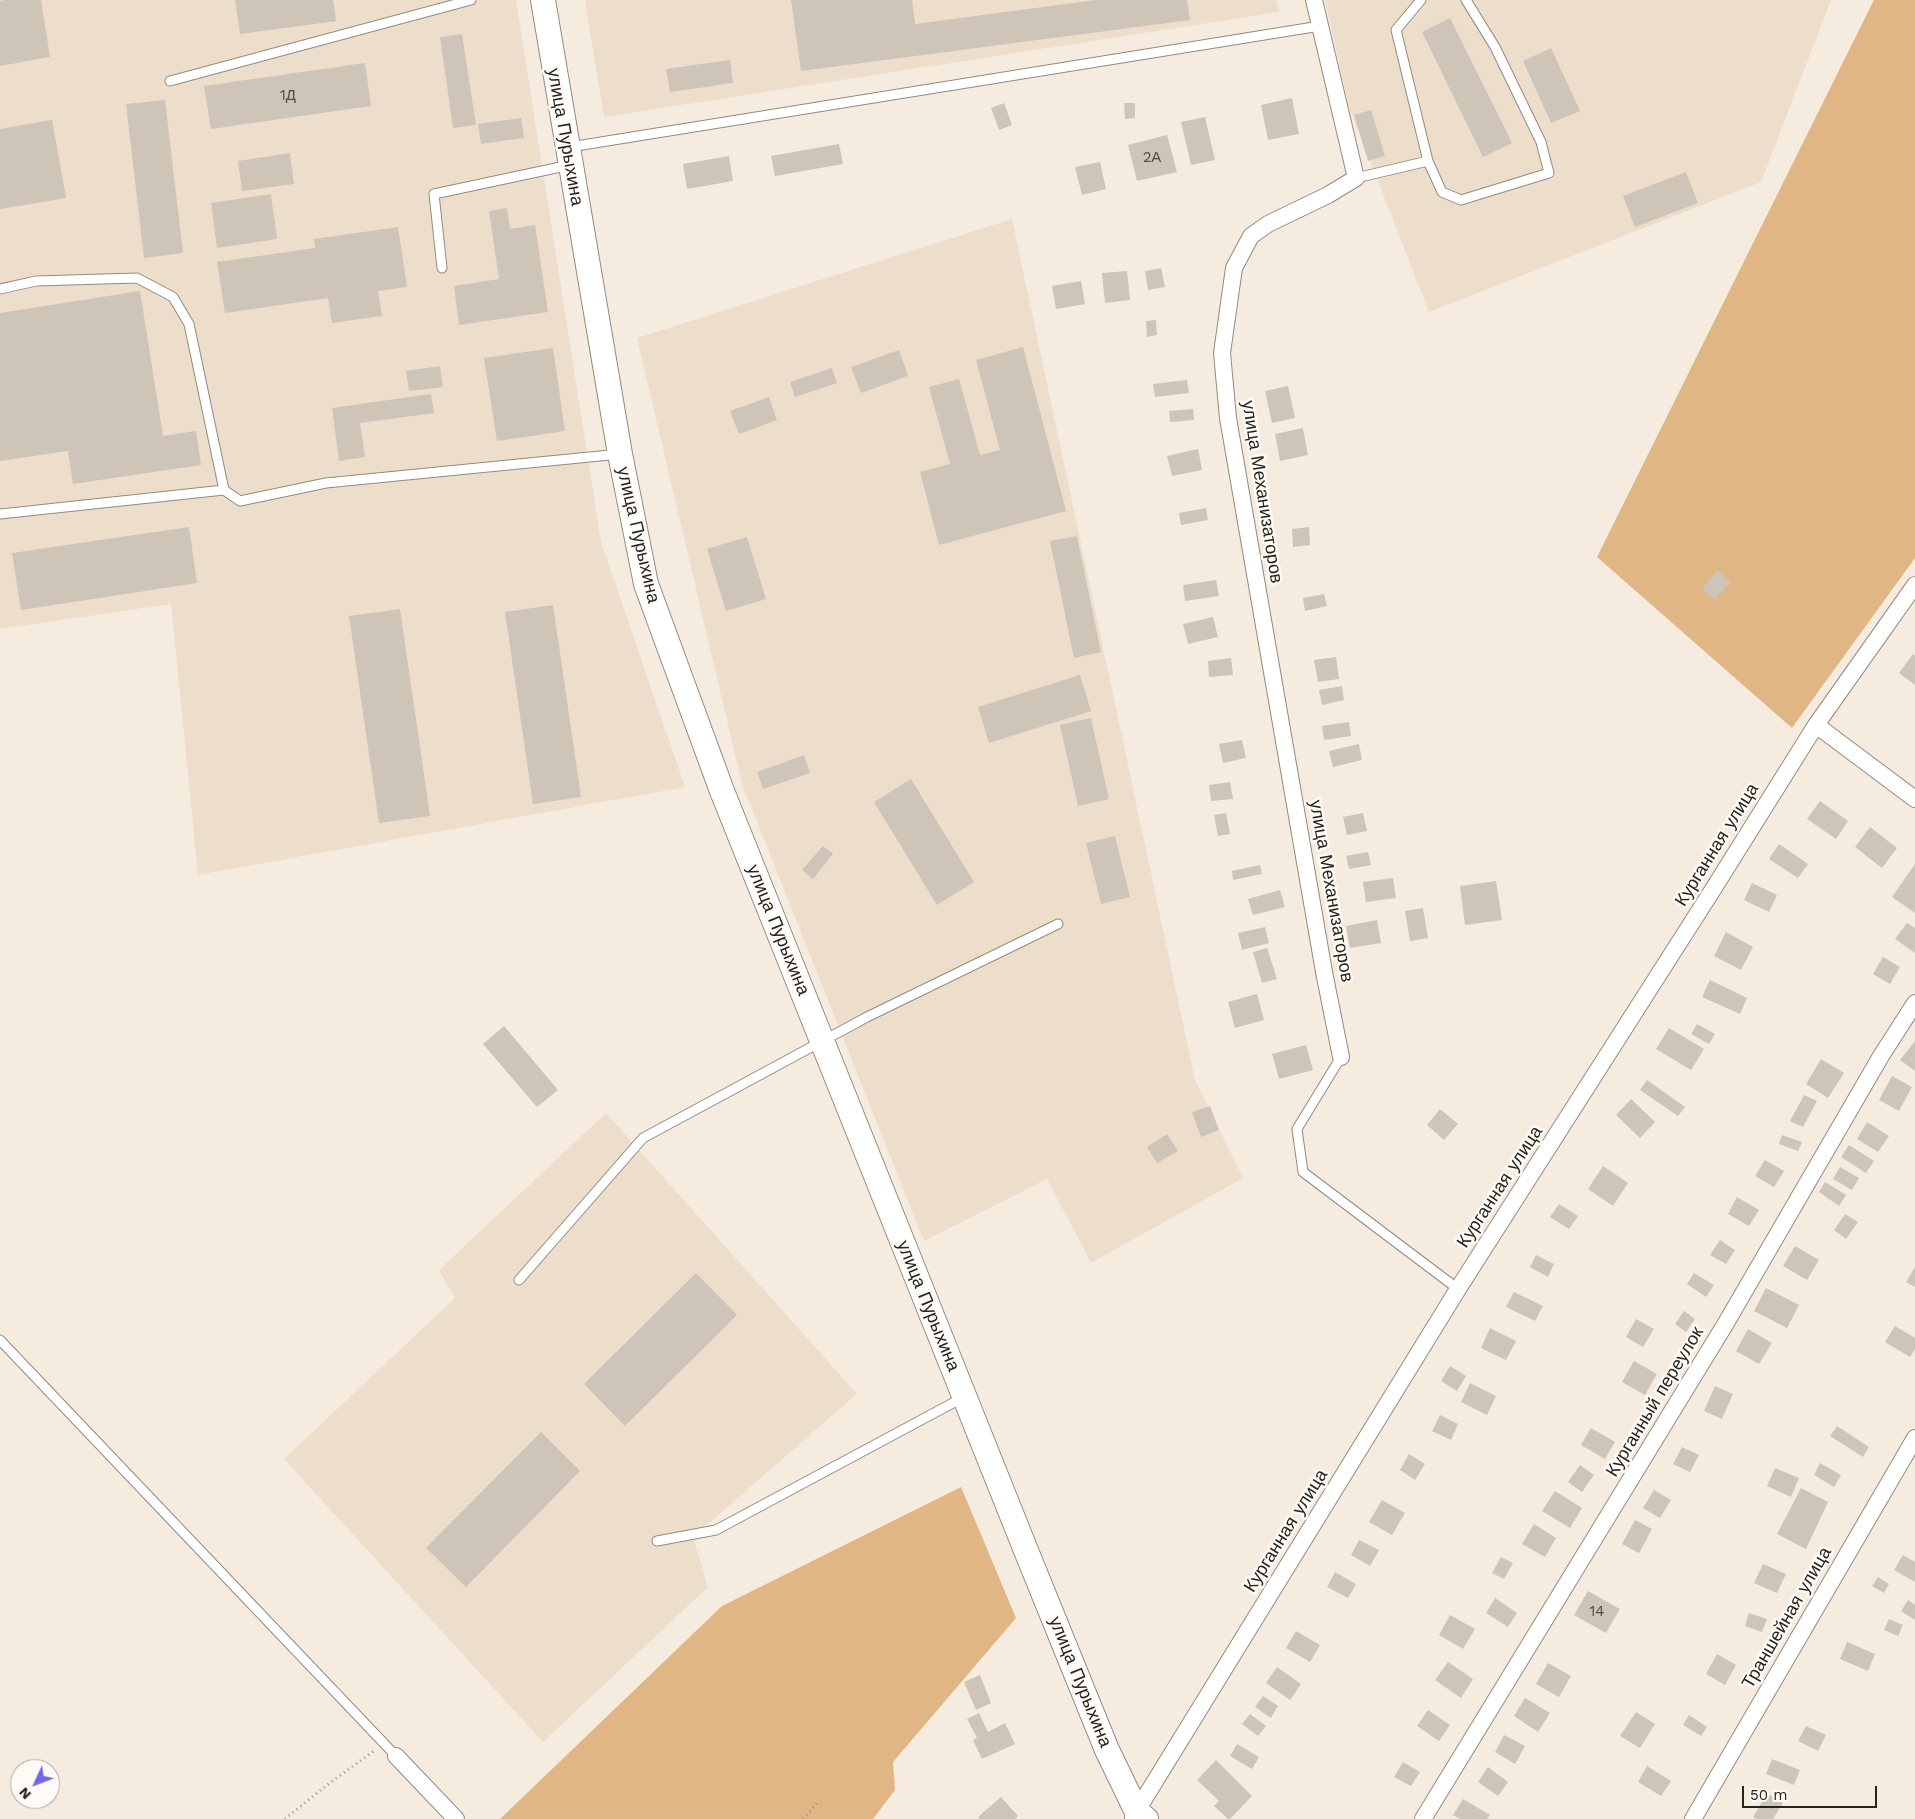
<!DOCTYPE html>
<html>
<head>
<meta charset="utf-8">
<style>
	body { margin:0 }
	#map { position:relative; width:1915px; height:1819px; overflow:hidden; background:#f6ebdf; font-family:"Work Sans",sans-serif }
	canvas { display:block }
	.north { position:absolute; left:10px; top:1759px; width:50px; height:50px; box-sizing:border-box; background:#fefaf5; border:1px solid #a8a49f; border-radius:50%; rotate:227deg; font-size:14px; font-weight:700; line-height:20px; text-align:center; color:#26231e }
	.north::after { content:''; display:block; margin:auto; width:18px; height:22px; background:#7069e3; clip-path:polygon(50% 0,100% 100%,50% 72%,0 100%) }
	.scale { position:absolute; left:1742px; top:1786px; width:135px; height:22px; box-sizing:border-box; border:2px solid #26231e; border-top:0; padding-left:6px; font-size:15px; line-height:18px; white-space:nowrap; color:#26231e; -webkit-text-stroke:4px #fefaf5; paint-order:stroke }
</style>
</head>
<body>
<div id="map">
<canvas width="1915" height="1819"></canvas>
<div class="north">N</div>
<div class="scale">50 m</div>
</div>
<script>
const context = document.querySelector('canvas').getContext('2d');
context.lineJoin = 'round';
function paint(path, color) { context.fillStyle = color; context.fill(path, 'evenodd'); }
const shape = rows => new Path2D(rows.map(r => 'M' + r).join(''));
function trace(path, color, width, dash) { context.strokeStyle = color; context.lineWidth = width; context.lineCap = dash ? 'butt' : 'round'; context.setLineDash(dash || []); context.stroke(path); }
function drawText(font, color, halo, rows, align = 'center') {
  context.font = font + ' "Work Sans",sans-serif'; context.lineWidth = 5; context.setLineDash([]); context.textBaseline = 'middle'; context.strokeStyle = halo; context.fillStyle = color; for (const [text, x, y, turn = 0] of rows) {
    context.save(); context.translate(x, y); context.rotate((+turn || 0) * Math.PI / 180); context.textAlign = isNaN(turn) ? turn : align; if (halo) context.strokeText(text, 0, 0); context.fillText(text, 0, 0); context.restore();
  }
}
const built = shape([
	[0,0,516,0,601,542,685,787,198,875,171,604,0,629],
	[585,0,1276,0,1279,12,604,117],
	[1325,0,1831,0,1761,182,1429,312,1349,107],
	[1012,219,1195,1080,1243,1178,1091,1263,1047,1179,924,1241,742,784,637,338],
	[606,1113,857,1394,693,1537,708,1587,543,1742,284,1459,455,1298,439,1270]
]);
const green = shape([
	[1874,0,1915,0,1915,558,1792,728,1597,557],
	[961,1487,1016,1618,893,1762,895,1790,873,1819,500,1819,722,1606]
]);
const building = shape([
	[5,0,41,0,50,57,0,66,0,1],
	[235,0,333,0,336,21,240,34],
	[791,0,912,0,915,24,1096,0,1187,0,1190,20,801,71],
	[1450,18,1512,143,1483,157,1422,32],
	[462,34,476,125,453,128,440,37],
	[1551,48,1580,111,1551,123,1523,61],
	[730,60,733,83,670,92,666,69],
	[365,63,371,106,211,129,204,86],
	[1292,98,1299,134,1268,140,1261,105],
	[165,100,183,253,144,258,126,104],
	[1004,103,1012,125,999,130,991,108],
	[1124,103,1135,103,1135,118,1125,119],
	[1371,110,1385,156,1368,161,1354,115],
	[1205,117,1215,160,1191,165,1181,122],
	[521,118,524,138,481,144,478,124],
	[52,120,66,198,0,209,0,129],
	[1167,135,1177,172,1137,181,1128,145],
	[839,144,843,164,775,176,771,156],
	[290,153,294,184,242,191,238,161],
	[729,156,733,181,687,189,683,164],
	[1100,162,1106,189,1082,195,1075,167],
	[1686,172,1698,203,1635,227,1623,196],
	[271,194,277,239,217,248,211,203],
	[507,208,510,229,535,225,548,312,459,325,454,286,499,279,489,211],
	[398,227,407,287,378,291,382,316,332,323,328,298,225,313,217,262,315,248,314,239],
	[1161,268,1165,287,1148,290,1145,271],
	[1127,271,1130,300,1105,303,1102,273],
	[1081,281,1085,304,1056,309,1052,286],
	[140,291,163,436,196,431,201,465,73,484,68,451,0,461,0,313],
	[1156,320,1157,335,1147,337,1146,321],
	[1023,347,1066,511,939,545,920,472,950,464,929,387,959,379,980,455,1000,450,976,360],
	[553,348,565,431,497,441,484,358],
	[899,350,908,376,861,393,851,367],
	[440,366,443,387,409,391,406,371],
	[832,368,837,383,795,397,790,382],
	[1187,380,1189,393,1155,397,1153,384],
	[1288,386,1295,418,1272,423,1265,391],
	[431,394,434,413,360,423,365,457,339,461,332,408],
	[769,397,777,420,739,434,730,411],
	[1193,409,1194,420,1170,422,1169,411],
	[1303,428,1308,455,1280,461,1275,434],
	[1198,449,1202,470,1172,476,1167,456],
	[1206,508,1208,520,1181,525,1179,513],
	[189,527,197,583,21,610,12,553],
	[1309,527,1310,545,1293,547,1292,529],
	[1077,536,1101,652,1074,658,1050,541],
	[747,537,766,599,726,611,707,549],
	[1717,570,1731,581,1715,600,1702,589],
	[1216,580,1219,596,1185,601,1183,585],
	[1324,594,1327,606,1305,611,1303,598],
	[553,605,581,797,533,804,505,612],
	[400,609,430,816,379,823,349,616],
	[1213,617,1218,637,1188,644,1183,624],
	[1913,654,1915,656,1915,685,1899,673],
	[1336,657,1339,679,1318,682,1314,660],
	[1231,658,1233,675,1209,677,1208,661],
	[1080,675,1091,711,989,743,978,707],
	[1342,686,1344,700,1322,705,1319,690],
	[1091,718,1109,799,1078,806,1060,725],
	[1349,722,1351,736,1324,740,1322,726],
	[1242,740,1246,758,1223,763,1219,744],
	[1359,744,1362,760,1333,767,1329,751],
	[804,755,810,773,763,789,757,772],
	[911,779,974,882,937,905,874,802],
	[1230,782,1233,799,1211,801,1209,785],
	[1820,801,1848,821,1836,839,1807,819],
	[1226,813,1230,834,1218,836,1214,815],
	[1363,813,1367,831,1347,835,1343,817],
	[1870,827,1897,848,1882,868,1855,847],
	[1115,836,1130,897,1101,904,1086,843],
	[1779,844,1808,864,1798,878,1769,859],
	[823,846,833,854,813,879,802,870],
	[1368,852,1371,865,1349,869,1346,856],
	[1915,864,1915,913,1892,897],
	[1260,865,1262,874,1233,880,1232,871],
	[1393,878,1396,898,1366,902,1363,882],
	[1496,881,1502,920,1465,925,1460,886],
	[1752,883,1777,895,1769,912,1744,900],
	[1280,890,1285,907,1253,915,1248,899],
	[1423,908,1428,938,1410,941,1405,911],
	[1377,920,1381,943,1350,948,1346,926],
	[1907,923,1915,928,1915,953,1895,939],
	[1265,927,1269,943,1242,950,1238,933],
	[1726,932,1753,947,1741,970,1714,956],
	[1267,948,1277,979,1262,983,1253,952],
	[1883,957,1900,967,1890,984,1873,974],
	[1710,980,1747,998,1740,1014,1702,997],
	[1257,994,1264,1020,1235,1028,1228,1002],
	[1697,1024,1715,1034,1709,1044,1691,1034],
	[504,1026,558,1090,537,1107,483,1044],
	[1669,1028,1704,1049,1691,1070,1656,1049],
	[1915,1041,1915,1071,1900,1060],
	[1306,1045,1313,1070,1279,1079,1272,1054],
	[1821,1059,1844,1073,1828,1098,1806,1084],
	[1892,1076,1912,1087,1899,1111,1879,1100],
	[1647,1080,1685,1107,1678,1116,1640,1090],
	[1804,1095,1817,1101,1803,1127,1790,1121],
	[1631,1099,1655,1122,1640,1138,1616,1115],
	[1210,1106,1219,1130,1201,1137,1192,1112],
	[1440,1109,1458,1124,1444,1140,1427,1125],
	[1867,1122,1889,1136,1878,1152,1857,1139],
	[1167,1134,1178,1151,1157,1163,1147,1147],
	[1782,1135,1802,1142,1798,1151,1779,1144],
	[1849,1145,1874,1161,1866,1173,1841,1157],
	[1765,1160,1784,1171,1774,1187,1755,1176],
	[1603,1166,1628,1183,1613,1206,1588,1189],
	[1840,1167,1859,1178,1852,1190,1833,1179],
	[1825,1182,1846,1195,1839,1206,1819,1192],
	[1737,1197,1759,1210,1749,1226,1728,1214],
	[1559,1204,1578,1216,1569,1229,1550,1217],
	[1845,1214,1858,1222,1846,1239,1834,1230],
	[1720,1240,1735,1250,1726,1264,1710,1255],
	[1795,1246,1819,1260,1807,1280,1783,1266],
	[1536,1255,1554,1264,1548,1277,1530,1267],
	[1915,1267,1915,1287,1906,1282],
	[696,1273,737,1315,625,1426,584,1384],
	[1694,1273,1714,1285,1706,1297,1687,1284],
	[1766,1288,1799,1305,1787,1328,1754,1311],
	[1514,1292,1543,1306,1535,1321,1506,1307],
	[1684,1311,1695,1319,1686,1332,1675,1324],
	[1636,1319,1654,1329,1643,1347,1626,1337],
	[1895,1326,1915,1338,1915,1349,1910,1357,1885,1342],
	[1490,1328,1516,1341,1506,1360,1481,1348],
	[1748,1329,1772,1343,1759,1364,1736,1351],
	[1634,1361,1657,1374,1645,1395,1622,1382],
	[1450,1366,1466,1376,1457,1391,1441,1381],
	[1470,1383,1496,1396,1487,1415,1461,1402],
	[1715,1386,1733,1394,1722,1419,1704,1411],
	[1440,1415,1458,1424,1451,1440,1432,1431],
	[1837,1426,1869,1447,1863,1457,1830,1436],
	[1591,1428,1615,1442,1605,1459,1581,1445],
	[541,1432,580,1471,466,1587,426,1548],
	[1682,1447,1699,1455,1690,1472,1673,1464],
	[1409,1454,1425,1464,1415,1480,1400,1470],
	[1820,1463,1841,1475,1834,1487,1814,1475],
	[1580,1465,1594,1475,1582,1492,1568,1482],
	[1775,1468,1799,1478,1791,1497,1767,1486],
	[1801,1488,1828,1502,1806,1549,1777,1534],
	[1654,1490,1671,1500,1660,1518,1643,1508],
	[1555,1491,1582,1508,1570,1528,1542,1511],
	[1382,1500,1405,1513,1392,1535,1369,1522],
	[1635,1520,1652,1529,1639,1553,1622,1544],
	[1534,1524,1556,1538,1545,1557,1522,1544],
	[1359,1540,1379,1550,1370,1566,1351,1555],
	[1903,1555,1915,1562,1915,1582,1894,1570],
	[1501,1557,1513,1563,1504,1579,1492,1573],
	[1763,1564,1786,1574,1777,1593,1754,1583],
	[1335,1572,1356,1584,1348,1598,1327,1587],
	[1878,1577,1889,1584,1884,1593,1872,1586],
	[1588,1591,1620,1609,1606,1633,1574,1615],
	[1495,1598,1517,1613,1508,1627,1486,1613],
	[1908,1600,1915,1605,1915,1620,1901,1611],
	[1749,1613,1767,1619,1762,1632,1745,1626],
	[1450,1615,1475,1629,1463,1649,1439,1635],
	[1889,1619,1903,1625,1898,1636,1884,1630],
	[1296,1631,1320,1645,1310,1662,1286,1648],
	[1847,1642,1875,1654,1868,1671,1840,1659],
	[1717,1654,1736,1665,1725,1685,1706,1674],
	[1448,1662,1473,1679,1461,1698,1435,1680],
	[1548,1663,1571,1676,1559,1697,1536,1684],
	[1277,1667,1301,1684,1290,1700,1266,1683],
	[980,1675,991,1703,976,1710,964,1682],
	[1263,1696,1278,1706,1271,1718,1255,1707],
	[1525,1698,1550,1713,1538,1732,1514,1716],
	[1428,1710,1450,1725,1439,1741,1417,1726],
	[1636,1712,1655,1724,1640,1748,1620,1736],
	[979,1713,988,1732,1005,1723,1015,1744,982,1759,973,1740,977,1738,967,1719],
	[1250,1714,1266,1726,1258,1736,1242,1724],
	[1689,1715,1707,1727,1701,1736,1683,1725],
	[1806,1726,1826,1735,1818,1751,1798,1741],
	[1504,1735,1525,1746,1515,1764,1495,1752],
	[1237,1744,1259,1757,1252,1769,1230,1756],
	[1772,1759,1800,1770,1794,1785,1766,1774],
	[1216,1760,1252,1796,1230,1819,1228,1819,1214,1806,1219,1801,1197,1780],
	[1403,1762,1420,1772,1411,1786,1394,1777],
	[1647,1766,1671,1781,1661,1796,1638,1782],
	[1488,1767,1508,1782,1498,1796,1478,1782],
	[1767,1793,1783,1803,1773,1819,1757,1819,1753,1817],
	[1001,1797,1018,1816,1015,1819,980,1819,978,1817],
	[1463,1799,1490,1815,1487,1819,1460,1819,1453,1815]
]);
const path = shape([
	[285,1819,327,1785,374,1751],
	[803,1819,820,1800]
]);
const lane = shape([
	[1421,0,1396,30,1428,161,1442,192,1461,200,1549,173,1541,142,1495,47,1466,0],
	[170,81,471,0],
	[570,147,1320,26],
	[1356,178,1428,161],
	[442,268,434,194,570,165],
	[0,289,36,281,137,278,173,297,189,324,224,490,240,501,326,483,620,454],
	[0,514,224,490],
	[1341,1057,1297,1129,1303,1172,1458,1289],
	[519,1280,643,1138,867,1017,1058,924],
	[0,1340,396,1756],
	[657,1541,716,1530,964,1397]
]);
const street = shape([
	[1314,0,1356,178,1328,195,1268,224,1251,236,1234,268,1222,353,1228,418,1324,972,1341,1057],
	[1816,725,1915,799],
	[396,1756,456,1819],
	[1133,1817,1458,1289,1712,891,1816,725,1915,585],
	[1423,1819,1726,1323,1881,1056,1915,1003],
	[1693,1819,1915,1438]
]);
const secondary = shape([
	[543,0,620,454,646,584,722,791,1027,1553,1107,1750,1137,1812,1146,1819]
]);
const numberNames = [
	["1Д",288,96],
	["2А",1152,158],
	["14",1597,1612]
];
const streetNames = [
	["улица Пурыхина",565,137,80],
	["улица Механизаторов",1262,492,81],
	["улица Пурыхина",638,535,77],
	["Курганная улица",1717,845,-58],
	["улица Механизаторов",1331,891,80],
	["улица Пурыхина",778,930,68],
	["Курганная улица",1500,1187,-57],
	["улица Пурыхина",928,1306,68],
	["Курганный переулок",1655,1402,-59],
	["Курганная улица",1286,1531,-58],
	["Траншейная улица",1787,1618,-60],
	["улица Пурыхина",1080,1682,68]
];
paint(built, '#eddecc');
paint(green, '#e0b784');
paint(building, '#cec4b8');
trace(lane, '#948a7f', 11);
trace(street, '#948a7f', 18);
trace(secondary, '#948a7f', 26);
trace(path, '#9d968d', 3, [1, 4]);
trace(lane, '#fff', 9);
trace(street, '#fff', 16);
trace(secondary, '#fff', 24);
drawText('15px', '#504b44', null, numberNames);
drawText('18px', '#26231e', '#fefaf5', streetNames);
</script>
</body>
</html>
